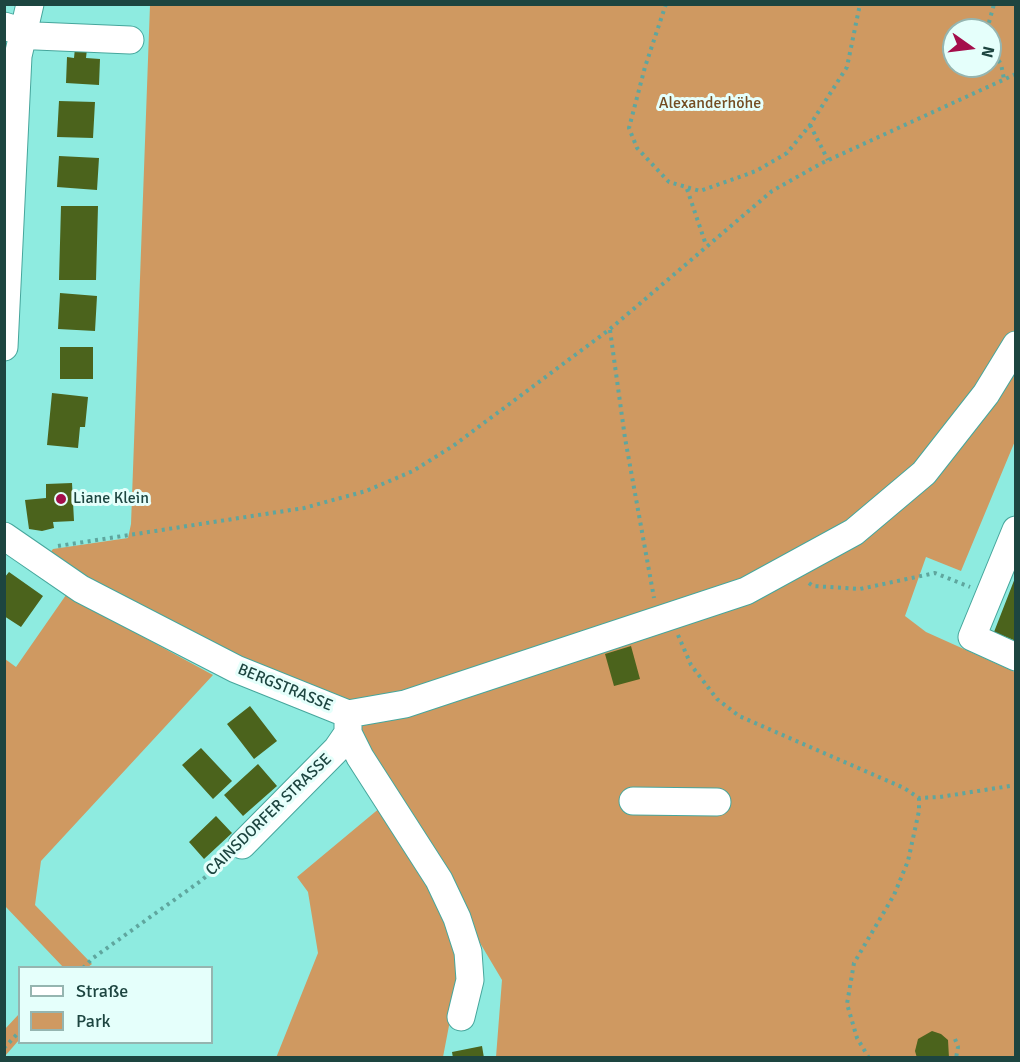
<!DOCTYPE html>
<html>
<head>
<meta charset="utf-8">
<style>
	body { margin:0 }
	#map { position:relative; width:1020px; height:1062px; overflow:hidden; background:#8eebe0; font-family:Signika,sans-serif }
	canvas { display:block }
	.frame { position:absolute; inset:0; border:6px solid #1d4540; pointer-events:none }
	.legend { position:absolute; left:18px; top:966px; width:195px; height:78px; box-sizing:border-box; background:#e5fffb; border:2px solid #95b5b0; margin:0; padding:8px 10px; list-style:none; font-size:18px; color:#1d4540 }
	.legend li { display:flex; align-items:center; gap:12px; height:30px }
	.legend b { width:30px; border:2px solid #95b5b0 }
	.north { position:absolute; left:942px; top:18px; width:60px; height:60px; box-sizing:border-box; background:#e5fffb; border:2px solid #95b5b0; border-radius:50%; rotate:104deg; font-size:16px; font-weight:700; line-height:24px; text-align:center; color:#1d4540 }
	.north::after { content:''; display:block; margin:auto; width:21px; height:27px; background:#a40e4b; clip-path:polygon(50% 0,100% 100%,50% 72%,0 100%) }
</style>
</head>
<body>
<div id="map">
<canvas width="1020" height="1062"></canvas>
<div class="frame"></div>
<ul class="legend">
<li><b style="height:8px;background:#fff"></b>Straße</li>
<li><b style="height:16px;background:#cf9961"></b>Park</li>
</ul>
<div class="north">N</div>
</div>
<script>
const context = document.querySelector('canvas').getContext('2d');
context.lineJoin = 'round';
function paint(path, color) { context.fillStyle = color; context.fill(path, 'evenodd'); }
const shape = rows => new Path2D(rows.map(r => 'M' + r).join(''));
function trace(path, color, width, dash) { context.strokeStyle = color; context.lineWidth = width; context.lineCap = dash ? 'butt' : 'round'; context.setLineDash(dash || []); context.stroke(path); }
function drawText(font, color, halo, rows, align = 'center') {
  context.font = font + ' Signika,sans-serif'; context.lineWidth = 6; context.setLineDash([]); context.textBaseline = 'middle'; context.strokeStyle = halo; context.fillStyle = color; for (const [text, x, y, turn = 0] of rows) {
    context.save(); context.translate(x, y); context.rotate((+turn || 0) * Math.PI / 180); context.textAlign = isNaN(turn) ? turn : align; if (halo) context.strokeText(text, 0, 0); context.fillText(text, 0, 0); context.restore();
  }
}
const green = shape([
	[150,5,1015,5,1015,441,961,571,926,557,905,616,926,632,1015,672,1015,1057,496,1057,502,980,362,744,271,673,133,608,49,554,53,549,128,538,131,524],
	[954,30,990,30,990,66,954,66],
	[66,595,213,675,41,861,35,905,92,964,88,967,63,967,5,906,5,659,16,667],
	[381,807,426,879,458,953,460,991,452,1010,443,1057,276,1058,318,953,308,892,297,877],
	[19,1014,19,1040,5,1056,5,1029]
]);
const building = shape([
	[75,48,87,49,86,58,100,59,99,85,66,83,67,57,74,58],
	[59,101,95,102,93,138,57,137],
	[59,156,99,158,97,190,57,187],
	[61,206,98,206,96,280,59,280],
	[60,293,97,296,95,331,58,329],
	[60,347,93,347,93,379,60,379],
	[52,393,88,397,85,427,80,427,78,448,47,445],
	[72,483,74,521,53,522,54,528,42,531,29,529,25,500,46,498,46,484],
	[9,572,43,596,21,627,4,616,4,578],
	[1015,578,1016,578,1016,641,994,632],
	[631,646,640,679,614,686,605,654],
	[250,706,277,741,254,759,227,724],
	[201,748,232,781,213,799,182,765],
	[258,764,277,786,243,816,224,795],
	[216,816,232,833,204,859,189,842],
	[932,1031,941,1034,948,1040,949,1058,917,1058,915,1051,918,1039],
	[482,1046,484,1058,453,1058,452,1052]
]);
const path = shape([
	[666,4,645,67,629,128,637,148,669,182,700,191,756,171,787,153,810,125,847,67,860,4],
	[987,30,994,4],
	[990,48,1001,64,1004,79],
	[810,125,828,160],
	[687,189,706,245],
	[610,330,625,438,654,598],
	[58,546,304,508,366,491,413,471,453,446,610,329,772,191,822,163,1016,74],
	[809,583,813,586,860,589,935,573,970,587],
	[678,635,691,665,717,699,739,716,904,788,919,798,940,797,1016,785],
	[83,968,93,958,202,880,225,859],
	[955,1039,958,1047,956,1058],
	[4,1048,20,1031],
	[869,1058,857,1038,847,1004,854,963,894,895,908,861,919,811,919,798]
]);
const minor = shape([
	[4,26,36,36,130,40],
	[4,347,18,56,30,4],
	[1016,530,972,637,1016,657],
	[4,536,81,589,236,669,348,714,405,704,746,591,854,532,924,473,986,394,1016,345],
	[348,733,360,757,439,880,457,918,468,952,470,980,461,1017],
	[633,801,717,802],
	[242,845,337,749,348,733,348,718]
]);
const markers = [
	[61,499,6,"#a40e4b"]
];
const parkNames = [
	["Alexanderhöhe",710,104]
];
const poiNames = [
	["Liane Klein",73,499]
];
const streetNames = [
	["BERGSTRASSE",285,688,22],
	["CAINSDORFER STRASSE",269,815,-44]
];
paint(green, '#cf9961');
paint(building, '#4b631c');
trace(minor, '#46a69c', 29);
trace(path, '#5fa69e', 4, [3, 4.5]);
trace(minor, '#fff', 27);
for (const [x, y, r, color] of markers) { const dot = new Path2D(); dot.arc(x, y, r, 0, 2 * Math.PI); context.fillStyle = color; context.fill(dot); trace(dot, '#e5fffb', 2); }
drawText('16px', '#744d22', '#e5fffb', parkNames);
drawText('16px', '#1d4540', '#e5fffb', poiNames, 'left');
drawText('16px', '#1d4540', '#e5fffb', streetNames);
</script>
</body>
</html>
